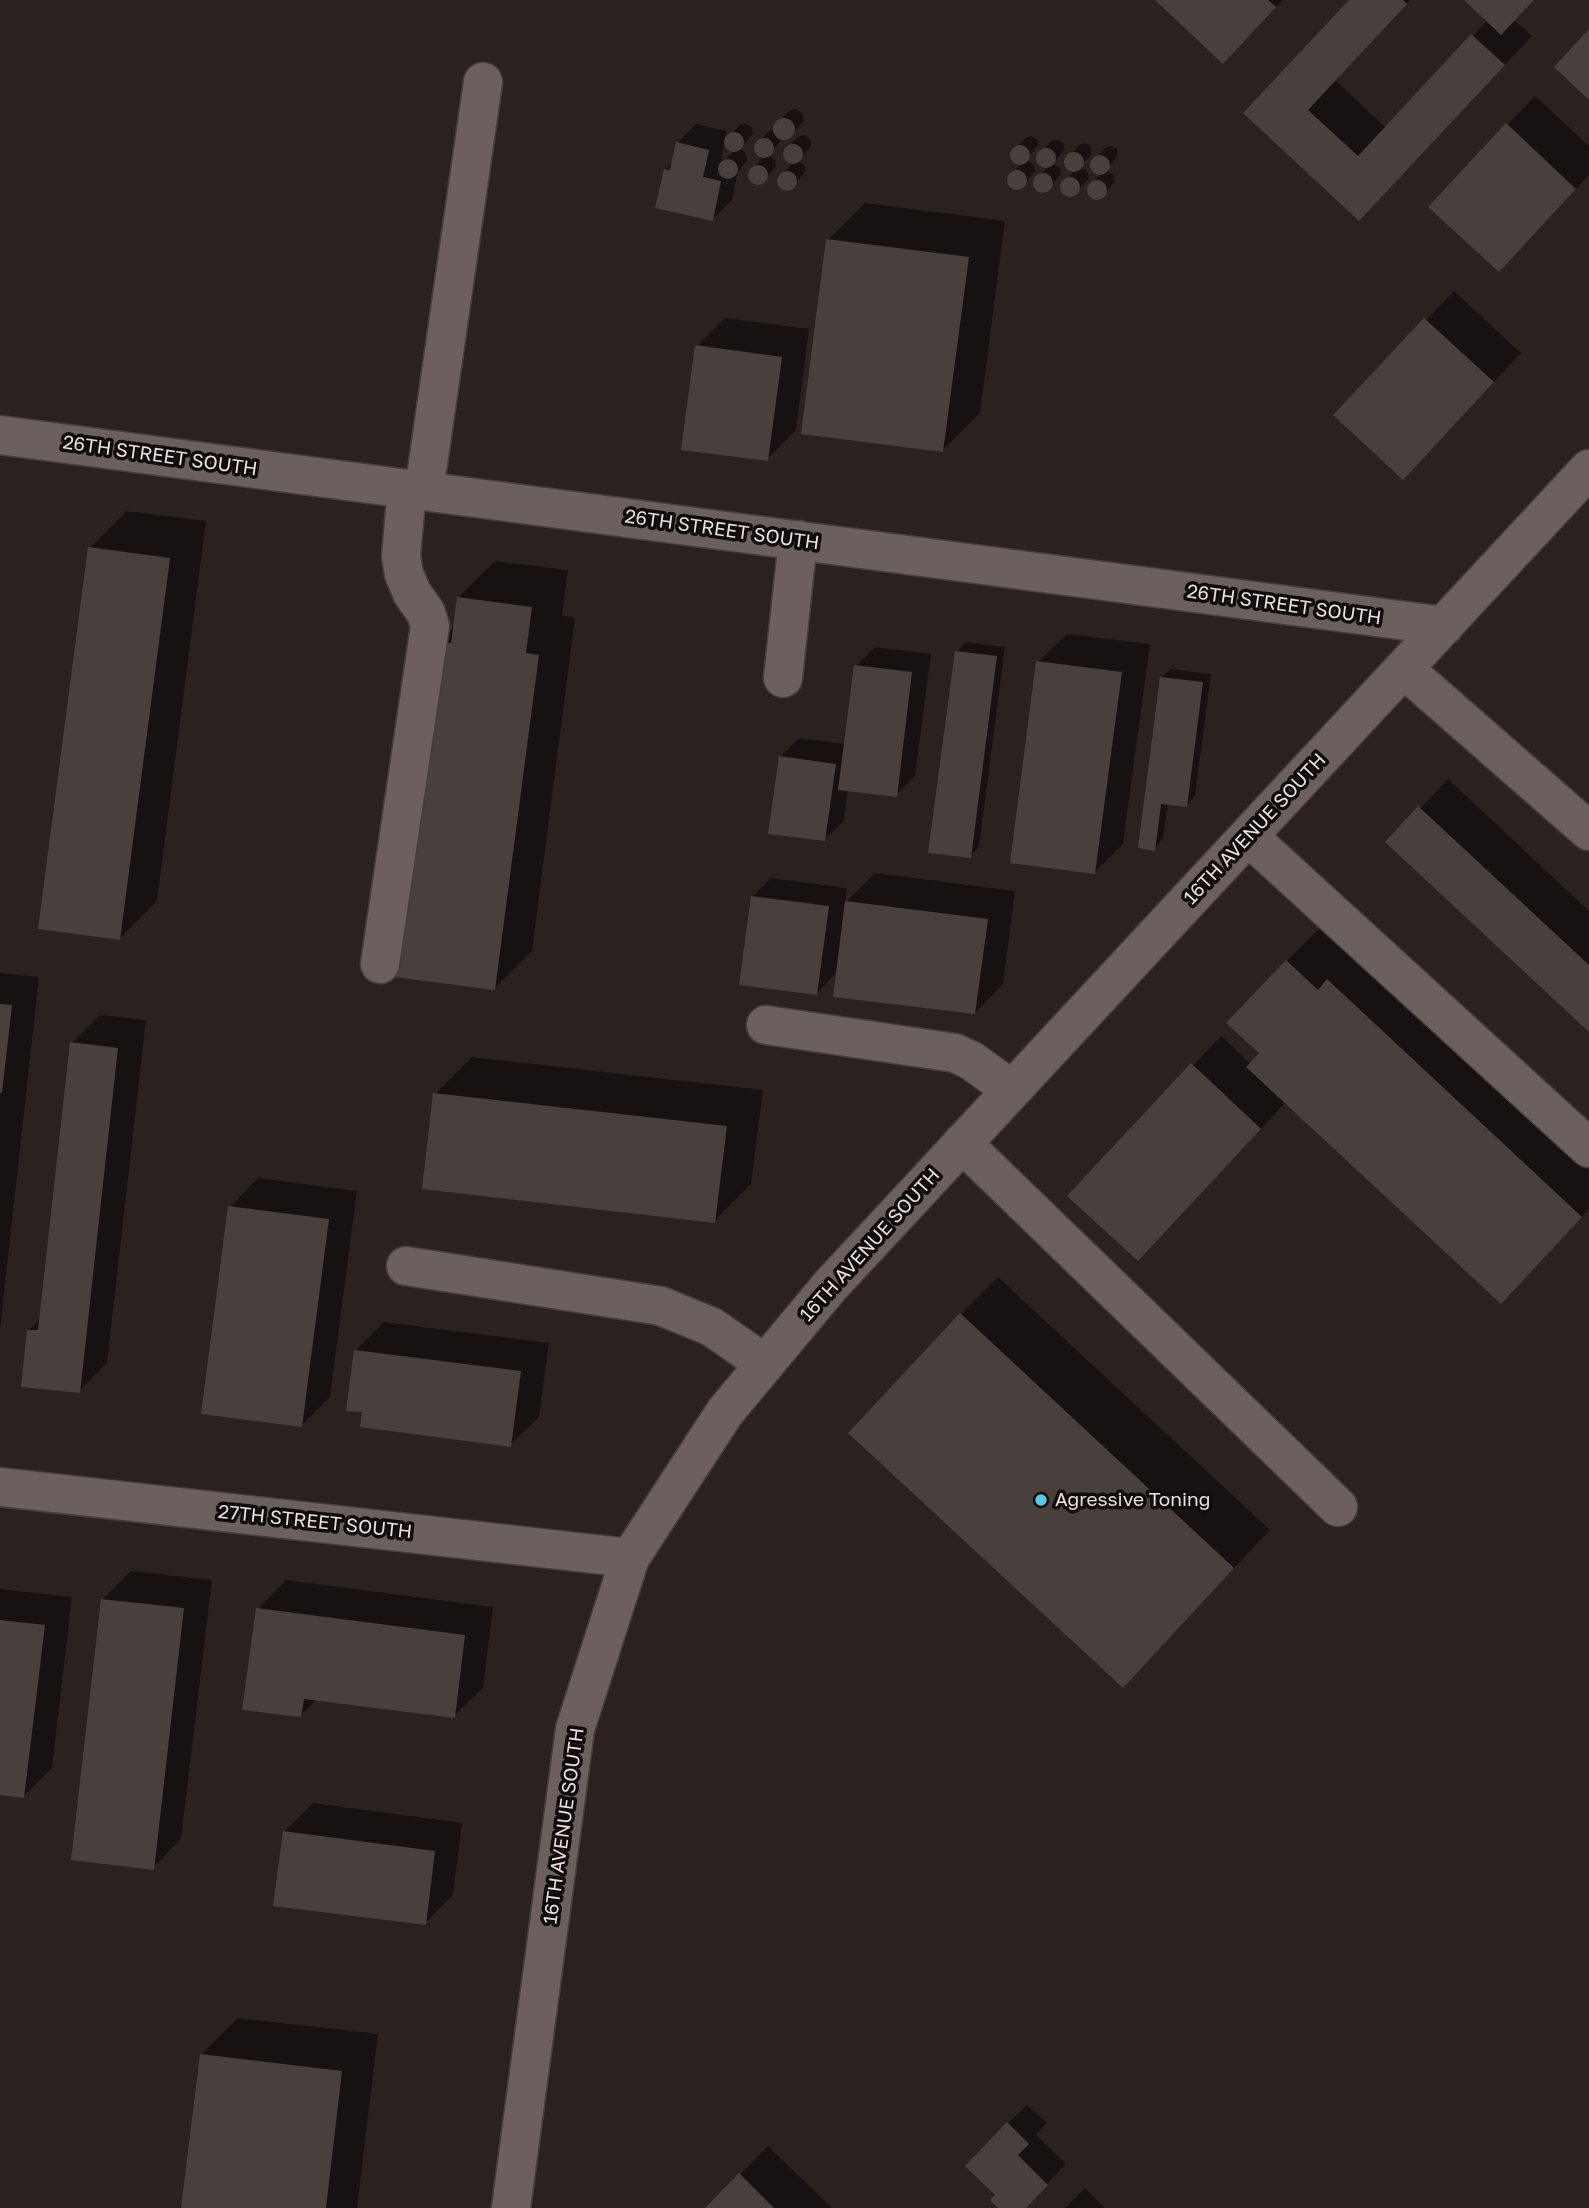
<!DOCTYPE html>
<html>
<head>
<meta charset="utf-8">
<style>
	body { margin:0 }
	canvas { display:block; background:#2b221f }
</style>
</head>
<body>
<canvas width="1589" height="2208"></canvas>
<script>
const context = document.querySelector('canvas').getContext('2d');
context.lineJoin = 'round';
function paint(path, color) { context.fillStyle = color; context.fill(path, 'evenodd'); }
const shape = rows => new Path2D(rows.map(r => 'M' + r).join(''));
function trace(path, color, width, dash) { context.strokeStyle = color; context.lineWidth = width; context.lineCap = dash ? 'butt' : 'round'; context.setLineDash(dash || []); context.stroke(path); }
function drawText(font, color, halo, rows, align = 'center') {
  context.font = font + ' "Golos Text",sans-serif'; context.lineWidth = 7; context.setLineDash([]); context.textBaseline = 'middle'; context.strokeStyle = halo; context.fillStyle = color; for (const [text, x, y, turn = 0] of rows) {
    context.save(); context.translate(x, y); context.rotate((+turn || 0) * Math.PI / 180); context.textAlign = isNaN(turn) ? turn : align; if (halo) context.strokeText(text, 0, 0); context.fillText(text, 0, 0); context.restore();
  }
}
const shadow = shape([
	[1157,0,1283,0,1223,62],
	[1351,0,1410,0,1335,80,1386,128,1488,20,1466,0,1533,0,1514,20,1532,36,1359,219,1246,113],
	[1535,96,1589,146,1589,175,1527,242,1507,125],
	[796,109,803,114,804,121,789,137,782,139,769,155,775,160,776,166,763,182,756,183,750,179,749,173,763,157,756,153,755,146,769,131,774,130,774,127,789,111],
	[696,124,727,131,721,159,725,160,734,151,727,147,726,140,740,125,746,124,752,127,753,134,740,149,746,154,747,160,738,172,732,200,713,219,665,170,673,162,677,143],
	[805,135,810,139,811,146,798,161,805,166,805,172,792,188,785,189,780,185,778,179,792,163,786,159,784,152,798,137],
	[1031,136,1037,139,1038,145,1026,160,1033,164,1035,171,1022,187,1016,188,1010,185,1008,179,1021,164,1013,160,1012,153,1025,138],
	[1057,140,1063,143,1065,149,1053,164,1060,168,1061,174,1048,190,1042,191,1036,188,1035,182,1047,167,1040,163,1038,157,1051,141],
	[1085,143,1091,146,1092,153,1080,167,1087,171,1089,178,1076,193,1069,195,1063,192,1062,186,1074,171,1067,167,1065,160,1079,145],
	[1111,146,1117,149,1118,156,1106,170,1113,175,1115,181,1102,197,1096,198,1090,195,1088,189,1100,174,1093,170,1091,164,1105,148],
	[865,203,1005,221,980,413,943,450,828,240],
	[1454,291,1521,353,1431,449,1336,415],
	[725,318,809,329,796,430,767,459,697,346],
	[127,511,206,521,157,901,120,938,90,548],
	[495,561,568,570,562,616,575,618,532,951,495,988,440,642,454,627,458,598],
	[1067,634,1150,644,1123,844,1095,872,1038,662],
	[966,642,1005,647,979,847,970,856,957,652],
	[875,647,931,654,915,776,896,795,848,789,844,821,824,840,780,757,799,738,846,744,856,666],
	[1171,669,1211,674,1195,796,1186,805,1168,803,1163,839,1154,849,1161,678],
	[1448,779,1589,911,1589,1030,1388,842],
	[875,873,1015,891,1003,984,975,1013,837,972,817,993,752,897,771,878,847,888,845,903],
	[1324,924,1589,1152,1589,1209,1537,1265,1286,1102,1166,1231,1070,1196,1221,1036,1251,1064,1261,1053,1287,961],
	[0,973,39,977,0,1330],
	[100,1015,146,1020,107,1363,79,1391,29,1330,41,1318,72,1043],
	[472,1057,763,1090,751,1184,714,1221,435,1094],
	[258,1178,357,1191,330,1397,302,1425,230,1207],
	[998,1277,1270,1530,1123,1685,961,1314],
	[384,1322,549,1343,539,1417,510,1445,364,1411,356,1350],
	[131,1571,212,1580,181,1839,153,1868,103,1599],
	[286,1580,493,1607,483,1688,454,1716,317,1699,300,1716,258,1609],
	[0,1589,72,1597,52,1768,24,1796,0,1793],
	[313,1803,462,1823,453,1895,425,1923,284,1832],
	[238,2018,378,2034,357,2208,183,2208,201,2055],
	[1027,2105,1047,2123,1036,2135,1066,2164,1024,2208,1000,2208,997,2195,1008,2123],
	[768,2146,832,2208,708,2208],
	[1085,2188,1105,2208,1065,2208]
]);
const building = shape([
	[1155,0,1268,0,1276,7,1223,64],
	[1349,0,1403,0,1407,4,1308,110,1358,156,1471,34,1505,65,1359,221,1243,113],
	[1464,0,1534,0,1501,35],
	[1589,29,1589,100,1554,67],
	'773 129a11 11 0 1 1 22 0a11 11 0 1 1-22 0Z',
	[1506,123,1576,189,1499,272,1428,207],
	'724 142a10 10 0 1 1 20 0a10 10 0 1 1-20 0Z',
	'754 148a10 10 0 1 1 20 0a10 10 0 1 1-20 0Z',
	[676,142,709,150,703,177,721,181,713,221,655,208,664,169,670,170],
	'783 154a10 10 0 1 1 20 0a10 10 0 1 1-20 0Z',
	'1010 155a10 10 0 1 1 20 0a10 10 0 1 1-20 0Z',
	'1036 158a10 10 0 1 1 20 0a10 10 0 1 1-20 0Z',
	'1064 162a10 10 0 1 1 20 0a10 10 0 1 1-20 0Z',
	'1090 165a10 10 0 1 1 20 0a10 10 0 1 1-20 0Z',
	'718 169a10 10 0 1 1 20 0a10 10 0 1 1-20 0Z',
	'748 175a10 10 0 1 1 20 0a10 10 0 1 1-20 0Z',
	'1007 180a10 10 0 1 1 20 0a10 10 0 1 1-20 0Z',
	'777 181a10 10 0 1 1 20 0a10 10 0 1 1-20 0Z',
	'1033 183a10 10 0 1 1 20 0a10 10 0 1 1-20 0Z',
	'1060 187a10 10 0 1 1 20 0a10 10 0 1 1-20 0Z',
	'1087 190a10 10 0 1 1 20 0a10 10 0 1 1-20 0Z',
	[826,239,969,257,943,452,801,434],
	[1424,318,1494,382,1403,480,1333,415],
	[695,345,782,357,768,461,681,450],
	[88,547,170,558,120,940,38,929],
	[457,597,532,607,526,653,539,655,495,990,394,977,438,641,451,643],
	[955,651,997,656,971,858,928,853],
	[1036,661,1122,672,1095,874,1010,863],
	[854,665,912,672,897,797,838,790],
	[1160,677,1203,682,1187,807,1161,804,1155,851,1138,848],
	[779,756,836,764,825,841,768,834],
	[1418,806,1589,965,1589,1032,1385,842],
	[751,896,829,906,817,995,739,985],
	[845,901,988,919,975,1014,833,997],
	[1286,960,1318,990,1327,979,1582,1217,1501,1304,1246,1067,1259,1053,1226,1023],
	[0,1004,12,1005,2,1093,0,1093],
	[70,1042,118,1048,80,1393,21,1387,27,1330,38,1330],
	[1191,1063,1261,1129,1138,1261,1067,1196],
	[433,1093,727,1126,715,1223,422,1189],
	[228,1206,329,1219,302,1427,201,1414],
	[960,1313,1234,1568,1123,1688,848,1433],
	[354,1350,521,1371,511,1447,360,1427,362,1412,346,1411],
	[101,1599,184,1608,154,1870,71,1860],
	[256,1608,465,1635,455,1718,304,1699,301,1717,242,1710],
	[0,1620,45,1625,24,1798,0,1795],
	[283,1831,435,1851,426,1925,273,1906],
	[200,2054,342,2071,326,2208,181,2208],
	[1007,2122,1029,2144,1018,2155,1048,2185,1026,2208,998,2208,990,2200,995,2195,965,2166],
	[739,2173,774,2208,705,2208]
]);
const minor = shape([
	[0,435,1444,626],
	[424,491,483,82],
	[1404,669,1589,831],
	[783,678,798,540],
	[1248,836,1589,1148],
	[380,964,430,626,426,613,412,593,404,574,401,556,407,489],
	[766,1025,955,1053,972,1061,1012,1090],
	[962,1143,1338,1507],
	[406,1266,661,1306,712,1327,765,1364],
	[0,1487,630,1558],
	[511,2208,575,1729,630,1558,725,1412,830,1286,1589,469]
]);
const markers = [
	[1041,1500,7,"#59c8e5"]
];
const streetNames = [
	["26TH STREET SOUTH",160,456,8],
	["26TH STREET SOUTH",722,530,8],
	["26TH STREET SOUTH",1284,605,8],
	["16TH AVENUE SOUTH",1255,829,-47],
	["16TH AVENUE SOUTH",870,1245,-48],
	["27TH STREET SOUTH",315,1522,6],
	["16TH AVENUE SOUTH",564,1826,-82]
];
const poiNames = [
	["Agressive Toning",1055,1500]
];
paint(shadow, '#0007');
paint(building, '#493f3c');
trace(minor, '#463e3c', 41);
trace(minor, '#6b605d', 38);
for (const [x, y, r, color] of markers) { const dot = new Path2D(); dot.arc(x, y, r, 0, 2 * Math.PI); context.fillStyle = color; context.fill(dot); trace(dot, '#100c0b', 2.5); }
drawText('19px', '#e8e1df', '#100c0b', streetNames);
drawText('19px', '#e8e1df', '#100c0b', poiNames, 'left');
</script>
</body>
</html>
